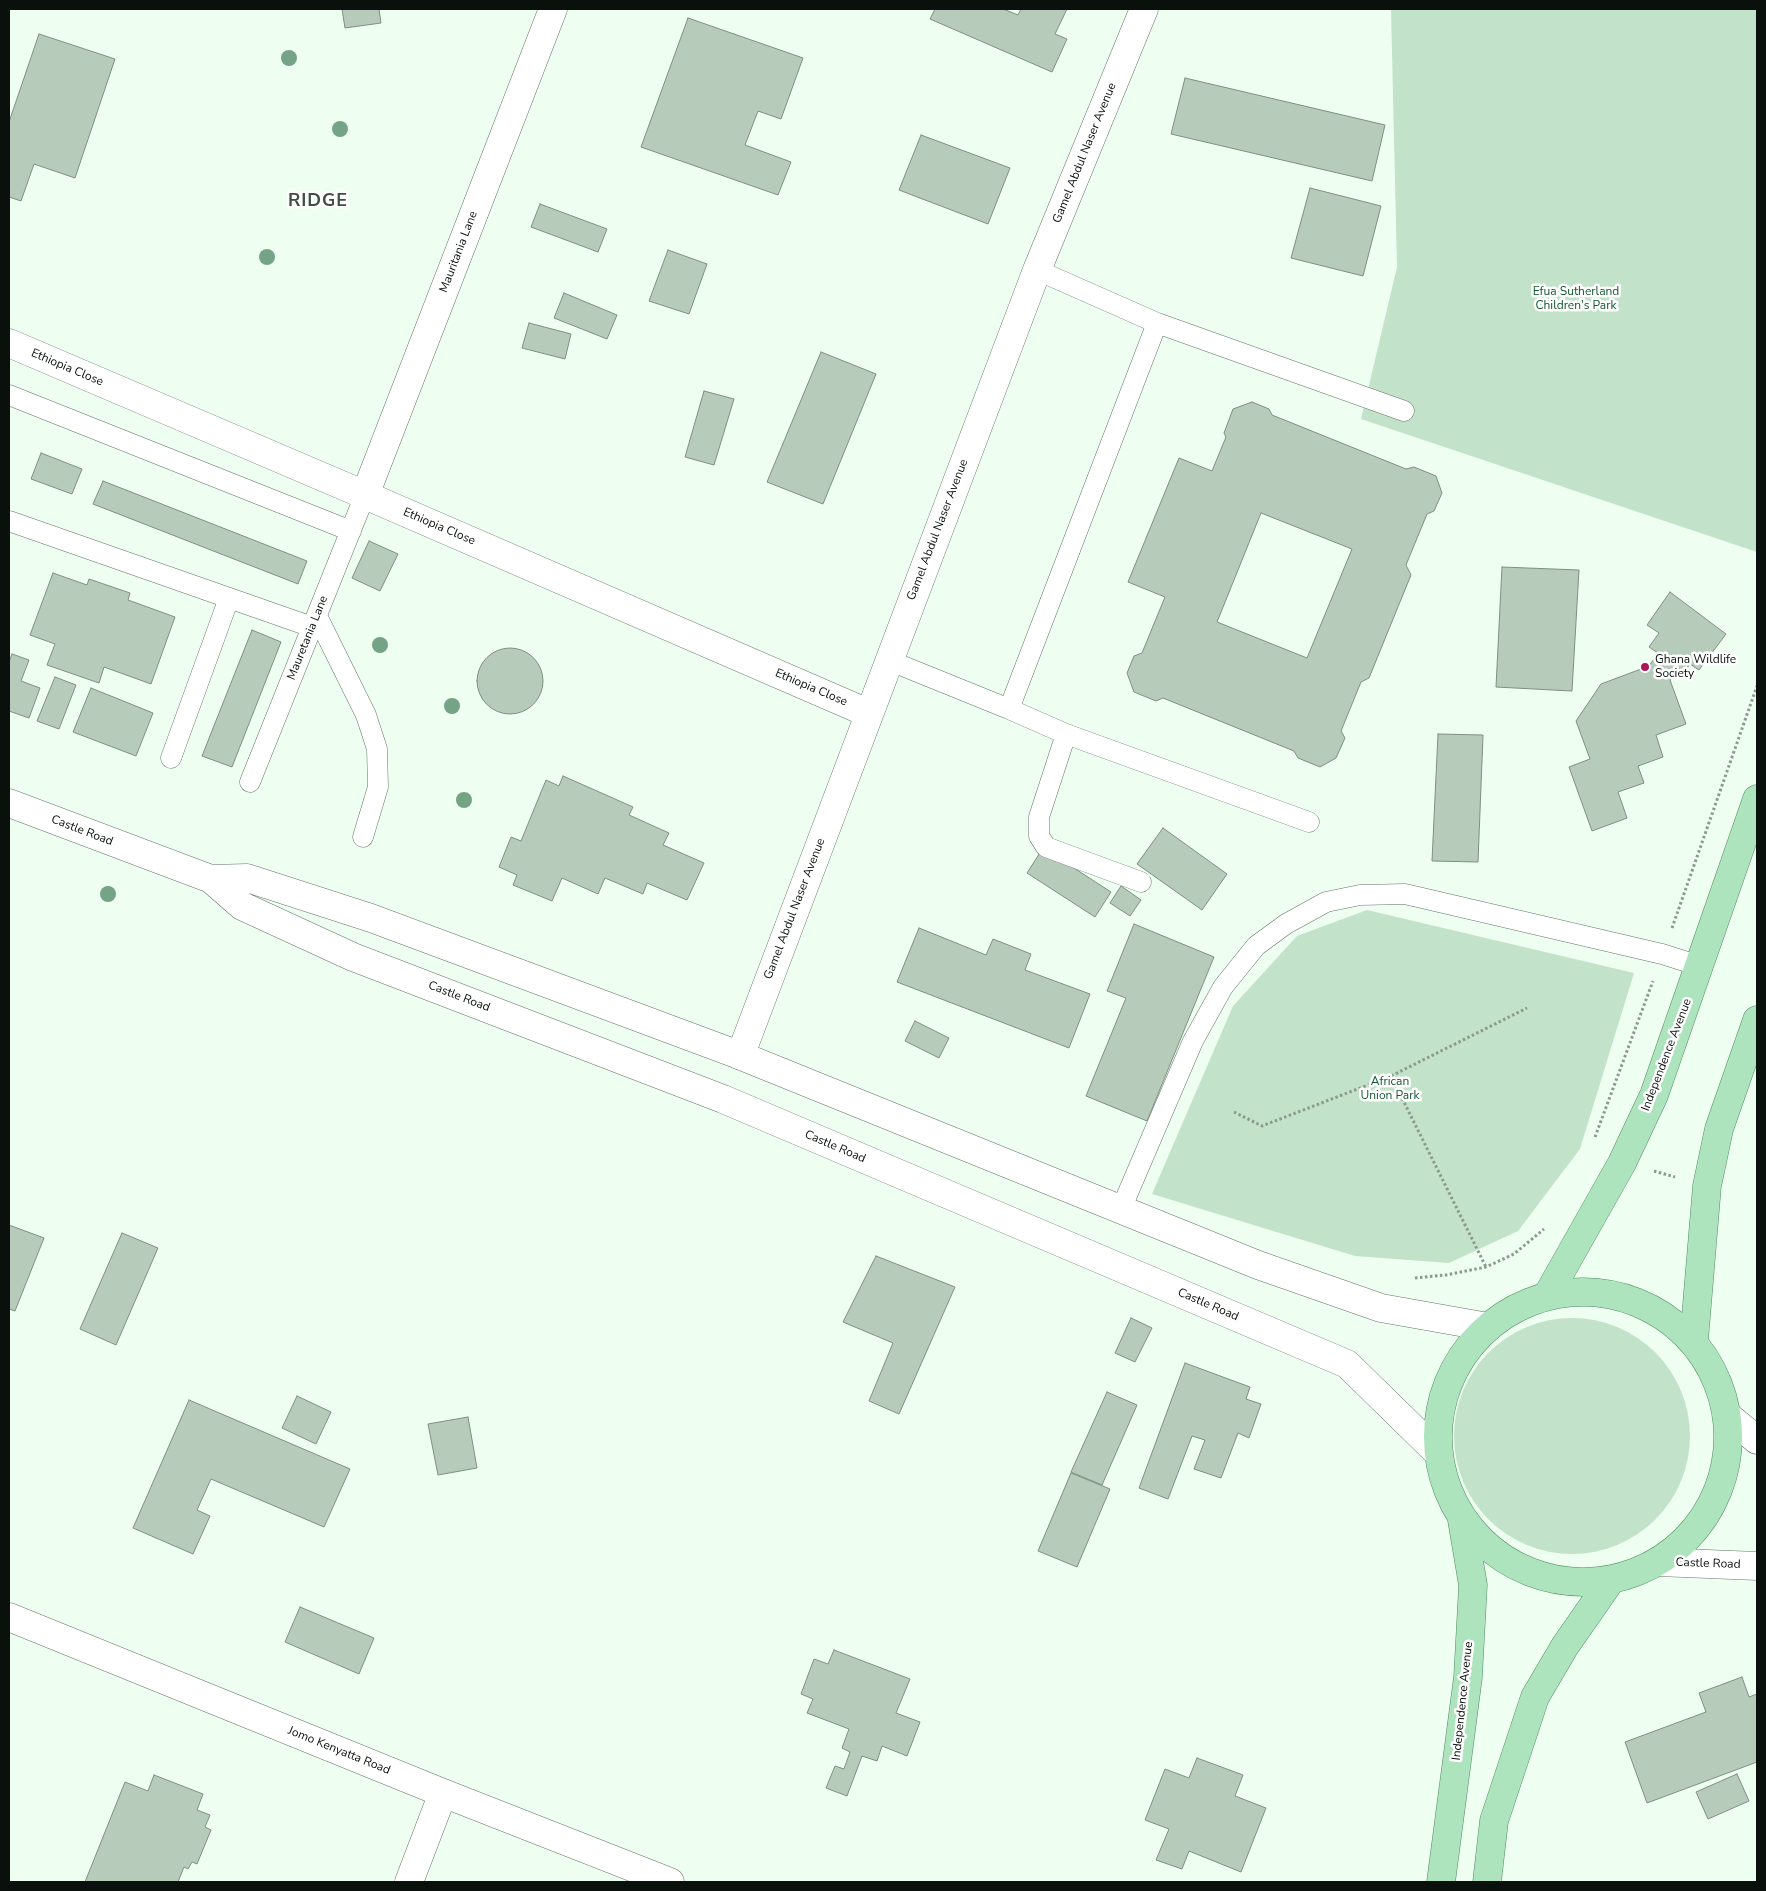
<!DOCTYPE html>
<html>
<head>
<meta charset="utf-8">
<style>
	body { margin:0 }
	#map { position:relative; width:1766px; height:1891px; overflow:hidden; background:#eefef1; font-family:"Nunito Sans",sans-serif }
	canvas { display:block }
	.frame { position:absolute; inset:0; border:10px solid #0a100b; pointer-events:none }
</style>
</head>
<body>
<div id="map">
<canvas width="1766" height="1891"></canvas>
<div class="frame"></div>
</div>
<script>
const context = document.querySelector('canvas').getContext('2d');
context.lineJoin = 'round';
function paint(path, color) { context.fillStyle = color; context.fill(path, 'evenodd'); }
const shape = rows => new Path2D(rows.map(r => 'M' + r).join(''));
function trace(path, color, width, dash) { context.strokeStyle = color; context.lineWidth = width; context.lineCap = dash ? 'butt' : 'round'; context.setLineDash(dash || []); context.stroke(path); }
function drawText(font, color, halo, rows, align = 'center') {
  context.font = font + ' "Nunito Sans",sans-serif'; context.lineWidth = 5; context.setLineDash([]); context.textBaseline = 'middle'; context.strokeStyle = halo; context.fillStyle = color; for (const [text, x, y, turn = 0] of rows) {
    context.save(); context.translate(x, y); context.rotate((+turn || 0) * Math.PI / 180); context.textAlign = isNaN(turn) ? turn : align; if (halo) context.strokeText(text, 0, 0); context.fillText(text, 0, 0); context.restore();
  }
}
const green = shape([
	[1391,9,1757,9,1757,552,1361,419,1397,267],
	[1367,910,1634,973,1580,1149,1518,1231,1449,1263,1355,1256,1152,1194,1233,1006,1297,936],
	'1454 1436a118 118 0 1 1 236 0a118 118 0 1 1-236 0Z'
]);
const building = shape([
	[342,9,379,9,381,23,345,28,342,9],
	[935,9,1003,9,1018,15,1021,9,1067,9,1055,34,1067,39,1052,72,930,19,935,9],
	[688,18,803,58,781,119,758,111,745,145,791,162,778,195,641,147,688,18],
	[39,34,115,59,75,178,34,164,21,201,9,197,9,122,39,34],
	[1185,78,1385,125,1372,181,1171,134,1185,78],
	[921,135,1010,168,988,224,899,190,921,135],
	[1310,188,1381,206,1363,276,1291,258,1310,188],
	[540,204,607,229,598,252,531,227,540,204],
	[668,250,707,264,689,314,649,301,668,250],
	[564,293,617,315,607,339,554,318,564,293],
	[529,323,571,334,565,359,522,348,529,323],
	[821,352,876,374,823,504,767,482,821,352],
	[704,391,734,399,714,465,685,457,704,391],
	[1252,402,1269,409,1272,415,1406,469,1414,467,1436,476,1442,493,1434,511,1427,514,1406,565,1411,575,1369,678,1361,682,1341,731,1345,738,1336,758,1320,767,1298,758,1294,751,1163,698,1156,701,1134,692,1127,673,1134,656,1142,653,1165,597,1128,582,1179,458,1212,471,1226,437,1224,433,1233,409,1252,402],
	[1261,513,1352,549,1307,658,1217,622,1261,513],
	[41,453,82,469,72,494,31,479,41,453],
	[103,481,307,561,298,584,93,504,103,481],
	[369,541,398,554,380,591,352,578,369,541],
	[1502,567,1579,570,1572,691,1496,687,1502,567],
	[53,573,87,585,89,579,130,593,128,600,175,617,151,684,104,667,99,683,47,665,55,644,30,635,53,573],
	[1670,592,1726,634,1699,670,1690,664,1684,672,1679,668,1670,680,1686,724,1656,735,1663,757,1638,766,1644,783,1618,792,1627,818,1592,831,1569,767,1590,759,1576,721,1601,684,1649,666,1658,653,1649,647,1659,633,1647,625,1670,592],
	[252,630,281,642,232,767,202,756,252,630],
	'477 681a33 33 0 1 1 66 0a33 33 0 1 1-66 0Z',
	[12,654,29,660,21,681,40,688,29,718,9,711,9,662,12,654],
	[55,677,76,685,59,729,37,721,55,677],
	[91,688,153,713,136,756,73,732,91,688],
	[1438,734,1483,735,1478,862,1432,861,1438,734],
	[563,776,633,807,629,815,669,833,663,845,704,863,687,900,647,883,643,894,605,878,598,894,562,878,552,901,513,885,517,875,499,867,511,837,521,841,546,780,559,786,563,776],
	[1163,828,1227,874,1202,910,1137,864,1163,828],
	[1043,848,1111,892,1095,917,1027,873,1043,848],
	[1121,886,1141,900,1130,916,1110,903,1121,886],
	[1134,924,1214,957,1147,1121,1086,1096,1126,998,1107,991,1134,924],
	[919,928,986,955,993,939,1031,954,1025,970,1090,994,1069,1048,897,982,919,928],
	[915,1021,949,1038,939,1058,905,1041,915,1021],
	[9,1225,44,1238,15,1311,9,1309,9,1225],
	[122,1233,158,1248,116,1345,80,1329,122,1233],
	[876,1256,955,1287,899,1414,869,1401,893,1343,843,1322,876,1256],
	[1131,1318,1152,1328,1135,1362,1115,1353,1131,1318],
	[1185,1363,1250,1387,1246,1399,1261,1404,1249,1438,1238,1433,1221,1478,1194,1469,1205,1440,1192,1436,1168,1499,1139,1488,1185,1363],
	[1107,1392,1137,1405,1102,1485,1071,1472,1107,1392],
	[297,1396,331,1412,316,1444,282,1428,297,1396],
	[189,1400,350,1469,324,1527,211,1479,197,1510,210,1516,193,1554,133,1528,189,1400],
	[468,1417,477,1468,438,1475,428,1424,468,1417],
	[1071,1473,1110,1489,1077,1567,1038,1551,1071,1473],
	[300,1607,374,1638,359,1674,285,1642,300,1607],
	[834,1650,910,1679,896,1713,920,1722,907,1756,882,1746,877,1761,862,1756,847,1796,826,1788,835,1766,844,1769,850,1752,842,1748,849,1729,807,1713,813,1699,801,1694,814,1659,828,1664,834,1650],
	[1742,1677,1749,1697,1757,1694,1757,1762,1647,1803,1625,1742,1706,1712,1699,1693,1742,1677],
	[1197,1758,1243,1775,1235,1796,1266,1808,1241,1872,1189,1851,1182,1869,1156,1860,1169,1829,1145,1820,1165,1769,1189,1778,1197,1758],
	[1737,1774,1749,1801,1708,1819,1696,1792,1737,1774],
	[154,1775,203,1794,197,1810,210,1815,205,1827,211,1830,197,1864,192,1862,188,1869,184,1867,178,1882,85,1882,125,1782,148,1791,154,1775]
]);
const path = shape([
	[1672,928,1757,686],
	[1391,1076,1486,1267],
	[1234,1112,1262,1126,1391,1076,1527,1008],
	[1595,1137,1653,981],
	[1654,1171,1675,1177],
	[1415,1278,1446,1275,1486,1267,1514,1254,1544,1229]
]);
const service = shape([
	[1037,270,1157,323,1404,411],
	[9,395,351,531],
	[9,521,312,627],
	[317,616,366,715,377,749,378,787,363,837],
	[888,660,1009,709,1157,323],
	[1009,709,1066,734,1309,822],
	[1066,734,1039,817,1039,836,1046,847,1141,882],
	[171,758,229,598],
	[250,782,365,495],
	[1121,1209,1193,1041,1223,987,1256,946,1286,924,1326,902,1360,895,1405,894,1662,954,1700,966]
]);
const minor = shape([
	[9,343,365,495,868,713],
	[365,495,553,9],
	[739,1055,745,1043,1037,270,1144,9],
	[9,1617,443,1793,670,1882],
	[409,1882,443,1793]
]);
const secondary = shape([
	[9,803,211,879,242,906,353,957,723,1099,1347,1364,1437,1452],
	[211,879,247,878,371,918,739,1055,1258,1265,1381,1308,1488,1327],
	[1729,1417,1757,1440],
	[1658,1562,1757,1566]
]);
const primary = shape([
	'1438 1437a145 145 0 1 1 290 0a145 145 0 1 1-290 0Z',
	[1547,1296,1622,1163,1654,1095,1757,799],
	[1694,1340,1707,1186,1719,1129,1757,1020],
	[1441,1882,1468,1677,1473,1585,1462,1520],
	[1487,1882,1494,1821,1535,1697,1565,1646,1611,1580]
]);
const trees = [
	[289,58],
	[340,129],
	[267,257],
	[380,645],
	[452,706],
	[464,800],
	[108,894]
];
const markers = [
	[1645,667,5,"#a81957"]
];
const streetNames = [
	["Gamel Abdul Naser Avenue",1085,153,-68],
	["Mauritania Lane",459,252,-69],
	["Ethiopia Close",67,368,23],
	["Ethiopia Close",439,527,23],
	["Gamel Abdul Naser Avenue",938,530,-69],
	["Mauretania Lane",308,638,-68],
	["Ethiopia Close",811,688,23],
	["Castle Road",82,831,21],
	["Gamel Abdul Naser Avenue",795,909,-69],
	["Castle Road",459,997,21],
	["Independence Avenue",1667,1055,-69],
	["Castle Road",835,1147,23],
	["Castle Road",1208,1305,23],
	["Castle Road",1708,1564,2],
	["Independence Avenue",1463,1701,-84],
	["Jomo Kenyatta Road",339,1751,22]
];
const parkNames = [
	["Efua Sutherland",1576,292],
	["Children's Park",1576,306],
	["African",1390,1082],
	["Union Park",1390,1096]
];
const poiNames = [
	["Ghana Wildlife",1655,660],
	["Society",1655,674]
];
const districtNames = [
	["RIDGE",318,202]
];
paint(green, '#c2e3c9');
paint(building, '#b7cbbb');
trace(building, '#7d9081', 1);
trace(service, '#657769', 21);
trace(minor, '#657769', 29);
trace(secondary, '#657769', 29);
trace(primary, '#518e62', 29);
trace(path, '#8d988f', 3, [2.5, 2.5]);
trace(service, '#fff', 20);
trace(minor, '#fff', 28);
trace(secondary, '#fff', 28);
trace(primary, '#ade4bd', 28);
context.fillStyle = '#75a385';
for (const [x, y] of trees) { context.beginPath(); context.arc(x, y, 8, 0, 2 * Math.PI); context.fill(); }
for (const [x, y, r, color] of markers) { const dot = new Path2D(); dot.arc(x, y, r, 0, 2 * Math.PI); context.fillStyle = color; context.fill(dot); trace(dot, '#fff', 2); }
drawText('12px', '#0a100b', '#fff', streetNames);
drawText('12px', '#12582d', '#fff', parkNames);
drawText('12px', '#0a100b', '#fff', poiNames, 'left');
context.letterSpacing = '1px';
drawText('bold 18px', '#3e4f42', '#fff', districtNames);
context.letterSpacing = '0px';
</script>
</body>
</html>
